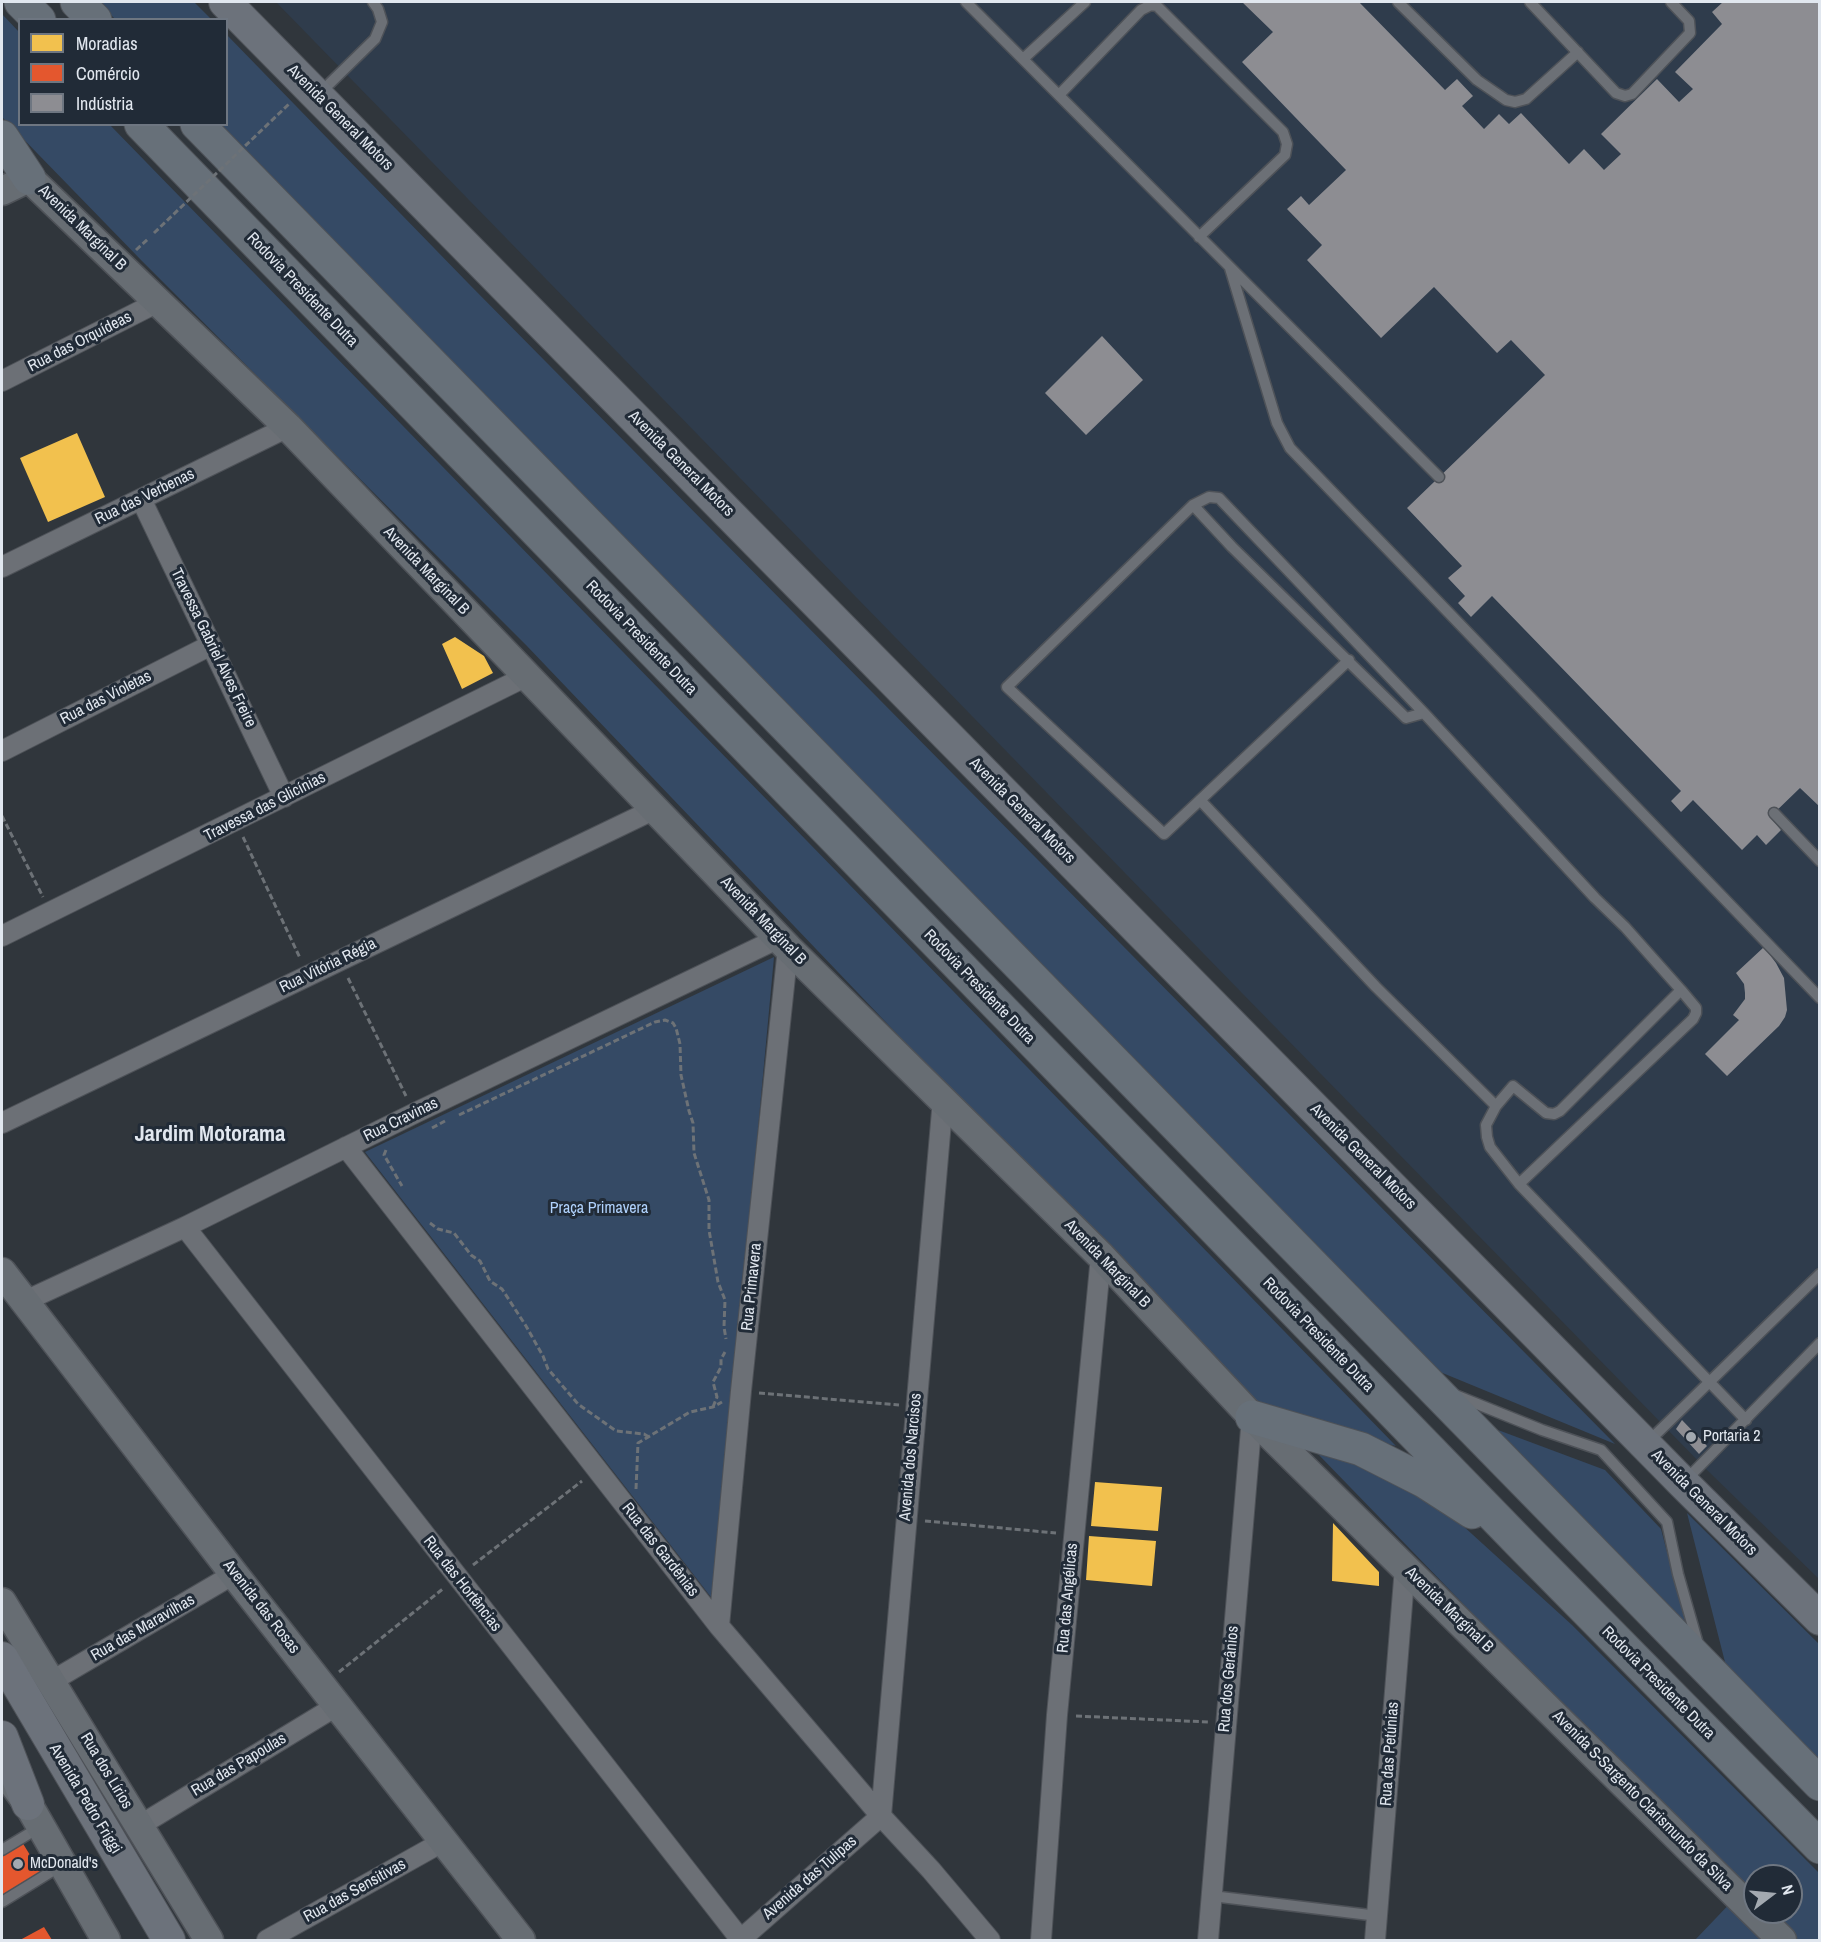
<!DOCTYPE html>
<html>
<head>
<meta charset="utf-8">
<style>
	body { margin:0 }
	#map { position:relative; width:1821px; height:1942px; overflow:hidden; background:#30363c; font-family:"Archivo Narrow",sans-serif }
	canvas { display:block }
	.frame { position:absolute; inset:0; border:3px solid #e1e7ef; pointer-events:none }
	.legend { position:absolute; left:18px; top:18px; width:210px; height:108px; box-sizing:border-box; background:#212b37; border:2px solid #6e7681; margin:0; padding:8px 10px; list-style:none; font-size:18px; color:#e1e7ef }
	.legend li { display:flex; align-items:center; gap:12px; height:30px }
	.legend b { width:30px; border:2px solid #6e7681 }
	.north { position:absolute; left:1743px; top:1864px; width:60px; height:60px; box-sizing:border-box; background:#212b37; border:2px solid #6e7681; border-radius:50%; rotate:74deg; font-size:16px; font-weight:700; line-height:24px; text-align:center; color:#e1e7ef }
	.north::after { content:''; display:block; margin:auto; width:21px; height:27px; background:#a3a9b0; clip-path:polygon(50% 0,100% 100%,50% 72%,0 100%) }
</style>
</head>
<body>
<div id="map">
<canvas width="1821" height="1942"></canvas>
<div class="frame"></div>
<ul class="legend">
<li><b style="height:16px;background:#f2c14e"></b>Moradias</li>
<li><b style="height:16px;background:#e4572e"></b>Comércio</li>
<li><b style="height:16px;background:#8d8d92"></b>Indústria</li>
</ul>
<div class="north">N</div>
</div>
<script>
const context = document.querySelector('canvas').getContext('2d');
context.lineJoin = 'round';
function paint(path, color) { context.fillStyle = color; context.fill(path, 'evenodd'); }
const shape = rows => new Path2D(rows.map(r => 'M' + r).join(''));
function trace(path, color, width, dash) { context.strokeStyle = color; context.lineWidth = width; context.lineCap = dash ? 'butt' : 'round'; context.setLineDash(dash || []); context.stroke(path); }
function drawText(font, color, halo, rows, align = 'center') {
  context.font = font + ' "Archivo Narrow",sans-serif'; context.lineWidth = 6; context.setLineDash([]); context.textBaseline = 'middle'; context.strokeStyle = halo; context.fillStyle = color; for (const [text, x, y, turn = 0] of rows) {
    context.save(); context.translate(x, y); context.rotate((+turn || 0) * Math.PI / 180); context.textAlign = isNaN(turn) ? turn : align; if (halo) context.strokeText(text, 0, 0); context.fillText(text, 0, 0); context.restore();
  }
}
const built = shape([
	[276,2,1819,2,1819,1579,1706,1469]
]);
const green = shape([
	[98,2,194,2,211,19,115,19],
	[2,14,19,32,20,124,110,125,1396,1446,1289,1419,1251,1405,526,645,141,260,2,117],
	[227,35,469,284,1615,1444,1428,1367,217,125,226,124],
	[774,957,714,1601,365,1152],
	[1498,1430,1605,1470,1661,1529,1686,1625],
	[1317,1453,1359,1462,1439,1504,1572,1625,1819,1873,1819,1940,1790,1940,1762,1912,1791,1912,1791,1876,1755,1876,1755,1905],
	[1687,1513,1819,1644,1819,1759,1726,1666],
	[1737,1896,1761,1940,1695,1940]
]);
const homes = shape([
	[77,433,105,497,48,522,20,458],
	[455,637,484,656,493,673,462,689,442,644],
	[1095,1482,1162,1487,1158,1531,1091,1526],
	[1333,1523,1379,1572,1379,1586,1332,1581],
	[1089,1536,1156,1541,1152,1586,1086,1580]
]);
const shops = shape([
	[22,1842,41,1873,2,1898,2,1854],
	[44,1927,52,1940,20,1940]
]);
const industry = shape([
	[1242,2,1359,2,1445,90,1457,79,1473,96,1462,106,1484,129,1499,114,1509,124,1521,113,1569,164,1584,149,1604,170,1621,154,1601,134,1657,79,1679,102,1693,89,1675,72,1722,24,1712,12,1723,2,1820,2,1820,807,1800,788,1770,817,1781,830,1766,845,1757,835,1742,850,1693,800,1681,812,1671,801,1681,791,1492,596,1471,617,1458,603,1465,596,1448,578,1462,566,1407,508,1545,375,1511,340,1497,353,1434,287,1381,338,1307,260,1322,245,1287,209,1301,196,1309,205,1346,170,1242,62,1273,32],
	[1102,336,1143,380,1086,435,1045,393],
	[1764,947,1776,963,1784,978,1787,1010,1785,1017,1779,1026,1727,1076,1705,1054,1739,1020,1733,1015,1745,999,1745,993,1744,984,1736,973],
	[1682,1420,1707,1446,1699,1454,1676,1429]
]);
const path = shape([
	[136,250,148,239],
	[2,816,43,897],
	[243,837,300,958],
	[348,978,406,1096],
	[459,1115,655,1022,665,1020,673,1023,676,1028,680,1044,681,1075,689,1111,693,1123,694,1153,709,1200,709,1230,718,1282,725,1300,724,1327,726,1339],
	[432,1128,445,1121],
	[386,1150,384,1155,402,1186],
	[430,1223,438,1229,454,1233,471,1255,480,1261,490,1281,502,1289,526,1326,543,1356,548,1369,578,1404,616,1431,644,1434,649,1437],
	[759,1393,899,1405],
	[713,1407,717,1397,713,1382,721,1367,721,1359,725,1352],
	[636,1489,638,1443,690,1412,713,1407,722,1402],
	[925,1521,1056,1533],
	[473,1565,582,1481],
	[339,1672,444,1588],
	[1076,1716,1208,1722]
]);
const lane = shape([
	[966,2,1439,477],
	[1398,2,1477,80,1506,100,1515,102,1526,99,1578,52],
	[1530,2,1616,93,1625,96,1632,94,1690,33,1689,21,1671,2],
	[1023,59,1085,2],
	[319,94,375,39,382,22,378,9,373,2],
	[1059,95,1141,10,1151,5,1157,6,1283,132,1287,144,1285,155,1199,237],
	[1230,268,1277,423,1290,448,1820,998],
	[1193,505,1232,547,1406,718,1424,713],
	[1349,660,1164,834,1007,687,1193,505,1209,497,1219,498,1424,713,1595,898,1625,927,1681,990,1560,1111,1554,1114,1546,1113,1513,1086,1496,1106,1486,1125,1487,1137,1490,1147,1519,1184,1746,1420],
	[1200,800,1376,987,1496,1106],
	[1774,813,1820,861],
	[1519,1184,1693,1019,1696,1013,1696,1008,1681,990],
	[1455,1395,1542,1430,1601,1450,1667,1522,1678,1574,1698,1644],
	[1648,1442,1820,1274],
	[1685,1481,1820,1343],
	[2,1850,40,1827],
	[1212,1896,1378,1916],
	[2,1902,62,1865]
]);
const street = shape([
	[2,381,158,302],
	[141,499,284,797],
	[2,567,288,427],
	[2,751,211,645],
	[2,936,527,676],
	[2,1123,655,809],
	[346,1147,719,1626,881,1816,931,1870,990,1940],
	[185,1227,741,1940],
	[23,1302,185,1227,415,1113,779,938],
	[719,1626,741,1391,788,948],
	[52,1681,234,1574],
	[139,1826,338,1705],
	[267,1940,444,1841],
	[740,1940,881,1816,943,1099],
	[1041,1940,1057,1715,1101,1256],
	[1208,1940,1252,1417],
	[1375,1940,1405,1567]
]);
const secondary = shape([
	[2,191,29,178,288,427,788,948,1101,1256,1252,1417,1782,1940],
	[2,1272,234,1574,521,1940],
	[2,1602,209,1940],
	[14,1785,28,1804,106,1940]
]);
const primary = shape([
	[225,2,1683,1483,1820,1619],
	[2,1658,169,1940],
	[2,1737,28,1804]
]);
const highway = shape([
	[21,2,39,20],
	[77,2,95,20],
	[141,124,1525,1548,1820,1847],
	[197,124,1820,1784],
	[2,137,29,178],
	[1252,1417,1361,1449,1424,1481,1472,1512]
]);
const pathBridge = shape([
	[154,233,289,104]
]);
const markers = [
	[1691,1437,6,"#a3a9b0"],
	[18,1864,6,"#a3a9b0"]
];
const streetNames = [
	["Avenida General Motors",340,118,45],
	["Avenida Marginal B",82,228,44],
	["Rodovia Presidente Dutra",302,290,46],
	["Rua das Orquídeas",80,342,-27],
	["Avenida General Motors",681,464,45],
	["Rua das Verbenas",145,497,-26],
	["Avenida Marginal B",426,571,46],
	["Rodovia Presidente Dutra",641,638,46],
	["Travessa Gabriel Alves Freire",213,648,64],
	["Rua das Violetas",106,698,-27],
	["Travessa das Glicínias",265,807,-27],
	["Avenida General Motors",1022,811,45],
	["Avenida Marginal B",763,921,46],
	["Rua Vitória Régia",328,966,-26],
	["Rodovia Presidente Dutra",979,987,46],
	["Rua Cravinas",401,1120,-26],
	["Avenida General Motors",1363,1157,45],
	["Avenida Marginal B",1107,1264,46],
	["Rua Primavera",752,1287,-84],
	["Rodovia Presidente Dutra",1318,1335,46],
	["Avenida dos Narcisos",911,1457,-85],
	["Avenida General Motors",1704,1503,45],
	["Rua das Gardênias",660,1550,52],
	["Rua das Hortências",462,1584,52],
	["Rua das Angélicas",1068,1598,-85],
	["Avenida das Rosas",261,1607,52],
	["Avenida Marginal B",1449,1610,44],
	["Rua das Maravilhas",143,1628,-30],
	["Rua dos Gerânios",1229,1679,-85],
	["Rodovia Presidente Dutra",1658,1683,45],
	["Rua das Petúnias",1390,1754,-86],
	["Rua das Papoulas",239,1765,-31],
	["Rua dos Lírios",106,1771,59],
	["Avenida Pedro Friggi",85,1799,59],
	["Avenida S-Sargento Clarismundo da Silva",1642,1801,45],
	["Avenida das Tulipas",810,1878,-41],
	["Rua das Sensitivas",355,1891,-29]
];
const parkNames = [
	["Praça Primavera",599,1209]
];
const poiNames = [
	["Portaria 2",1703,1437],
	["McDonald's",30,1864]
];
const districtNames = [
	["Jardim Motorama",210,1135]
];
paint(built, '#2f3c4c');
paint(green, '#354a65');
paint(homes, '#f2c14e');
paint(shops, '#e4572e');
paint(industry, '#8d8d92');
trace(lane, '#4e5258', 13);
trace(street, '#4e5258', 22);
trace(secondary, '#4e5258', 31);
trace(primary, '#4e5258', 34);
trace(highway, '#4e5258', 35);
trace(path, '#6d7277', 3, [6, 3]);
trace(lane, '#6c7076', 10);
trace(street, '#6c7076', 20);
trace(secondary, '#676d73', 28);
trace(primary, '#6c727b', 32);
trace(highway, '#677079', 33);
trace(pathBridge, '#6d7277', 3, [6, 3]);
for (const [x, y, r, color] of markers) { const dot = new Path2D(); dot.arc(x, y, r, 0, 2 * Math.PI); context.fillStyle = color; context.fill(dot); trace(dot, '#212b37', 2); }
drawText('16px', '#e1e7ef', '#212b37', streetNames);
drawText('16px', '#b0d2fd', '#212b37', parkNames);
drawText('16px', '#e1e7ef', '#212b37', poiNames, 'left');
drawText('bold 22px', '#e1e7ef', '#212b37', districtNames);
</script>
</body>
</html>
